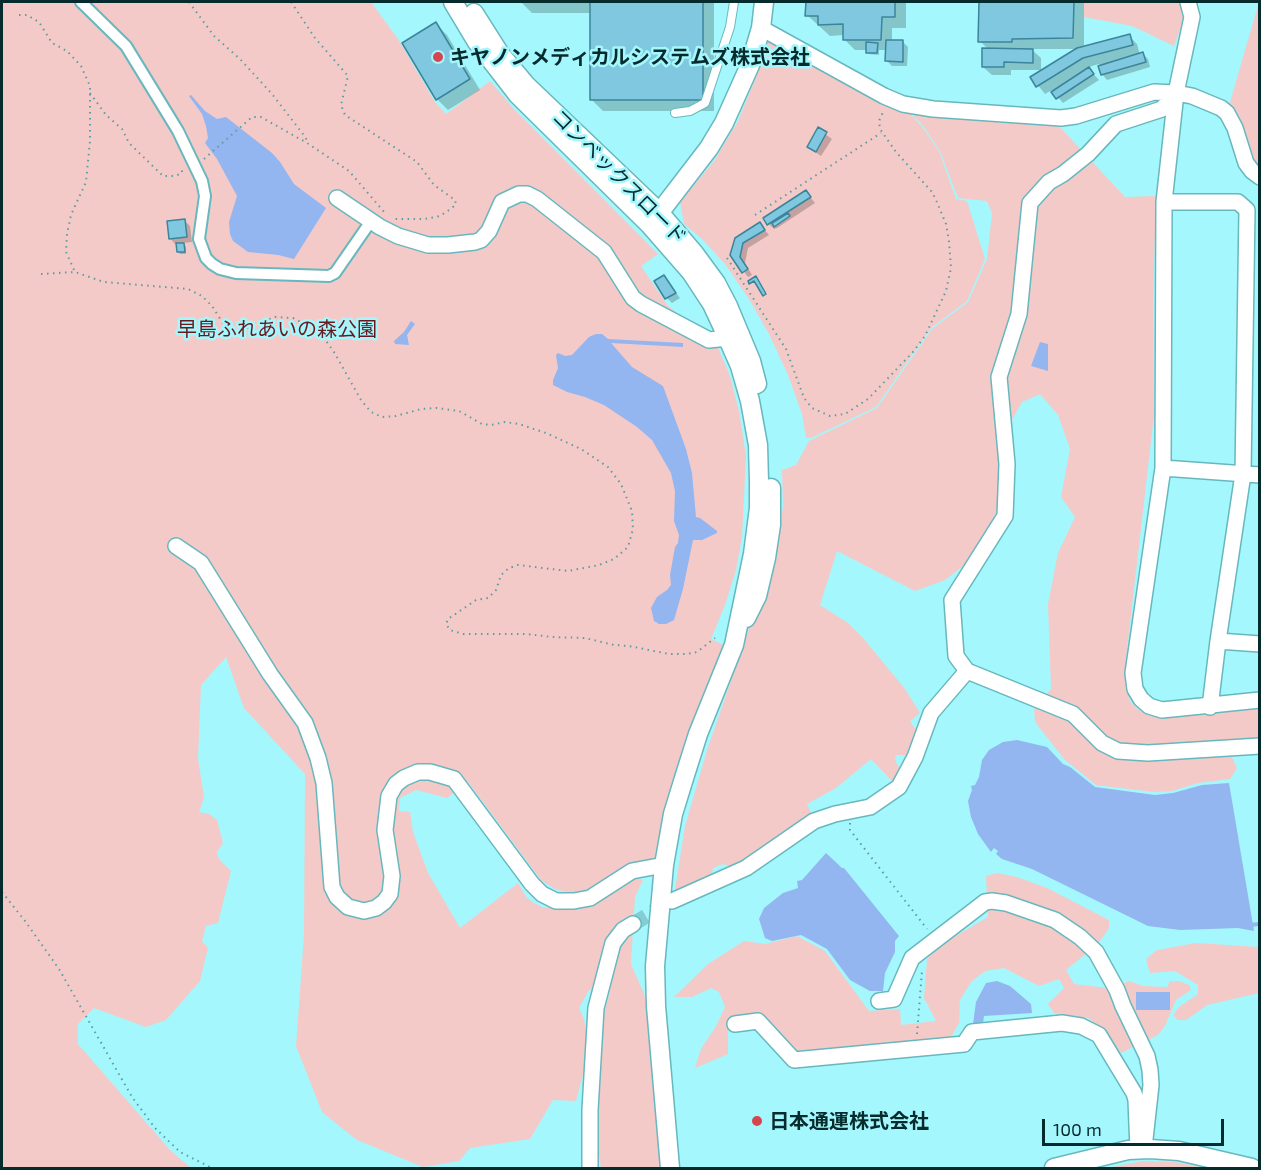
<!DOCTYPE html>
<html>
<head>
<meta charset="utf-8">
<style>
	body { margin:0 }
	#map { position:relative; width:1261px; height:1170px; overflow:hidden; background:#a4f7fc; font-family:"Exo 2",sans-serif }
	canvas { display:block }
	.frame { position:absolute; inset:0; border:3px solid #062b2d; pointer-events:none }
	.scale { position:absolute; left:1042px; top:1119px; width:182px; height:27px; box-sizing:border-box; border:3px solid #062b2d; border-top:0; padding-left:8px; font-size:18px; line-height:21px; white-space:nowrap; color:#062b2d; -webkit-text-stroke:4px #a4f7fc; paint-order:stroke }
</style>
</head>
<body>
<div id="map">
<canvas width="1261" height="1170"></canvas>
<div class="frame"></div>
<div class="scale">100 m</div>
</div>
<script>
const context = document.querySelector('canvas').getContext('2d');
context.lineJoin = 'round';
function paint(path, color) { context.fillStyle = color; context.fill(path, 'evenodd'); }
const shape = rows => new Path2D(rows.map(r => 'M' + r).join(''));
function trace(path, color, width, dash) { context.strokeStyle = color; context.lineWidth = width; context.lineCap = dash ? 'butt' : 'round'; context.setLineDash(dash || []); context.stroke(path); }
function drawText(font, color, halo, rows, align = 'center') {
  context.font = font + ' "Exo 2","Noto Sans JP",sans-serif'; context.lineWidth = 5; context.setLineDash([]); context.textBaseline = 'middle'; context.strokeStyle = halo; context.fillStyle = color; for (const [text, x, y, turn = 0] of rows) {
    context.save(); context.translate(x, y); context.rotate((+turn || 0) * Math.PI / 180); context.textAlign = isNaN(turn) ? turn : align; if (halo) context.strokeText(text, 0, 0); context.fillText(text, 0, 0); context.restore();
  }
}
const green = shape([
	[2,2,371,2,398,39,435,102,446,114,490,81,514,109,658,254,641,266,668,306,702,332,711,331,730,376,739,411,746,456,742,537,736,570,725,605,711,639,726,646,659,854,656,857,591,889,571,893,555,889,541,880,468,782,447,798,416,790,400,798,399,811,410,812,413,832,428,873,460,928,518,883,527,898,534,903,542,907,572,910,589,905,633,878,643,880,635,897,631,964,648,1003,661,1168,601,1168,595,1130,598,1033,610,992,599,985,589,990,579,1008,584,1019,589,1051,576,1101,553,1100,530,1139,470,1148,459,1161,423,1167,357,1140,322,1112,296,1046,304,935,305,774,244,708,226,657,201,685,198,759,204,797,199,812,209,814,217,820,223,843,217,852,219,859,231,871,218,923,206,926,202,941,208,948,200,981,166,1020,146,1027,94,1008,78,1024,78,1044,170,1150,191,1168,2,1168],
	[1084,2,1181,2,1185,16,1174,46,1132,26,1084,17],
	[1259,2,1259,171,1253,164,1228,109],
	[769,38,911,111,912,116,920,124,939,151,956,199,967,201,985,259,967,301,931,328,876,407,811,438,806,438,802,414,788,375,769,334,749,299,725,264,702,239,684,224,680,202,714,161,738,121,763,60],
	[913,112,944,118,1059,126,1125,197,1156,196,1153,304,1154,415,1126,658,1126,686,1130,701,1137,709,1149,716,1171,717,1259,707,1259,740,1231,755,1237,768,1230,779,1198,783,1172,791,1154,792,1096,785,1064,759,1035,722,1034,709,1051,689,1048,604,1058,553,1075,517,1061,497,1070,449,1058,415,1040,394,1022,402,1002,437,997,511,971,560,945,580,915,591,837,551,820,605,848,623,863,638,905,689,920,713,910,721,918,733,910,755,896,755,895,760,901,771,894,783,871,759,836,788,807,804,813,817,736,868,723,864,713,868,711,877,674,896,685,826,707,750,778,545,783,506,782,470,796,465,809,441,877,408,932,329,968,302,987,259,992,213,987,201,958,198,940,151,921,123,913,116],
	[997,873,1017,877,1047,888,1109,920,1109,928,1098,944,1066,970,1074,984,1108,988,1130,981,1142,986,1167,987,1170,981,1179,981,1189,985,1191,990,1176,1000,1165,1026,1158,1035,1121,1053,1106,1031,1088,1018,1054,1013,1048,1004,1064,988,1059,979,1039,986,1004,968,985,971,971,982,960,1000,959,1023,950,1039,797,1057,759,1016,731,1024,728,1032,728,1054,695,1068,701,1049,716,1026,725,1007,719,992,711,988,692,997,674,997,708,964,744,941,765,944,797,936,825,951,869,1011,900,1009,901,1025,936,1021,924,998,927,959,944,943,988,917,986,876],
	[1196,943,1259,947,1259,993,1207,1005,1186,1020,1178,1020,1173,1015,1179,1007,1198,994,1198,985,1175,971,1150,973,1146,959,1157,950],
	[1143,1161,1175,1162,1205,1168,1108,1168]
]);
const water = shape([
	[191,95,205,111,217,119,226,117,272,153,280,162,294,184,326,208,294,259,278,255,248,252,233,241,230,234,229,222,237,196,217,159,205,143,208,138,206,126,202,114,189,96],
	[411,321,415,324,407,335,409,345,395,344,394,341,404,332],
	[596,334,602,334,608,339,683,343,683,347,611,343,632,367,663,386,686,449,692,473,696,517,700,518,717,531,717,533,702,540,693,540,683,589,674,620,666,624,659,624,654,621,651,608,657,597,667,590,671,585,670,575,675,547,678,543,679,535,674,521,675,491,671,473,652,440,637,427,604,405,585,397,567,392,553,385,553,380,558,368,556,355,558,353,565,356,572,355,589,337],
	[1040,342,1048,344,1048,371,1031,366],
	[1017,740,1047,747,1063,764,1070,767,1095,787,1155,795,1173,793,1202,785,1229,783,1254,931,1238,928,1180,930,1148,926,1032,869,1002,859,996,854,998,851,994,848,991,852,978,834,971,817,968,801,972,790,971,786,975,785,979,777,982,760,989,750,1003,742],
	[826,853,842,868,844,868,899,936,895,941,895,952,885,973,883,991,870,991,850,980,827,949,801,935,772,941,765,938,759,919,764,908,783,893,798,888,797,881,802,880],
	[997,981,1010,986,1031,1004,1032,1013,984,1016,983,1023,973,1024,976,1002,986,983],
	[1136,992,1170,992,1170,1010,1136,1010]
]);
const shadow = shape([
	[521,2,714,2,714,111,603,111,592,100,592,13,532,13],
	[807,2,906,2,906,28,892,28,892,42,903,42,908,47,907,66,892,66,887,61,887,50,879,50,879,55,869,54,867,50,855,50,844,39,844,35,830,36,807,15],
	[980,2,1084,2,1084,48,1129,36,1137,44,1140,55,1143,54,1148,59,1150,67,1107,80,1102,74,1099,64,1092,66,1088,68,1099,80,1063,103,1052,90,1045,94,1032,78,1079,49,1031,49,1041,58,1041,70,1011,70,1011,75,992,75,983,67,989,50,980,41],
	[436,24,447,35,480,90,448,110,437,99],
	[818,129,832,139,821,156,808,147],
	[806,192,815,203,777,228,774,229,769,224],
	[185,221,190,226,192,242,182,243,186,247,186,254,180,254,178,252,178,243,175,244,170,238],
	[760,224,769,235,748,248,745,263,752,275,748,277,732,255],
	[664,277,680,298,672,303,667,298]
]);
const stream = shape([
	[1248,925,1260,924]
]);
const building = shape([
	[590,2,703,2,703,100,590,100,590,2],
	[806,2,895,2,895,17,882,17,881,40,843,40,843,24,818,25,818,16,805,16,806,2],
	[979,2,1074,2,1073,38,1012,39,1012,42,978,42,979,2],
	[436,22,470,79,436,100,402,43,436,22],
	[1130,34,1133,45,1083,58,1036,87,1030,77,1077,48,1130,34],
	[886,40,903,40,903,62,885,61,886,40],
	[866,42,878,43,877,53,866,53,866,42],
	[982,48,1033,49,1033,63,1004,62,1004,67,982,67,982,48],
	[1143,52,1146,62,1101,75,1098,66,1143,52],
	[1089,67,1094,74,1056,99,1051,92,1089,67],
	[818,127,827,132,816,152,807,147,818,127],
	[806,190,811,197,767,225,763,218,806,190],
	[788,213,790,216,774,227,772,223,788,213],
	[185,219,187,237,169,239,167,221,185,219],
	[760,222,765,230,743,243,740,257,748,269,742,273,730,255,735,238,760,222],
	[176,243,184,243,185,252,177,252,176,243],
	[664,275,676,293,665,299,654,281,664,275],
	[756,276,766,294,763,296,754,281,749,284,748,281,756,276]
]);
const minorTunnel = shape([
	[633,924,667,904]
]);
const path = shape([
	[189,2,214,36,240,59,272,94,306,138,307,143],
	[291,2,315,38,348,76,341,105,345,115,417,162,434,185,455,200,456,204,452,208,440,216,425,219,393,219],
	[19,15,27,15,39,22,52,43,67,51,81,66,90,86,90,141,86,182,71,215,67,234,66,252,75,272],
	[90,93,106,115,122,129,129,143,163,176,175,176,182,173,182,166],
	[204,159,252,117,261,117,307,143,349,171,385,213],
	[755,215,881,133],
	[727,258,786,349,804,398,812,408,830,416,845,414,868,399,913,352,925,336,946,291,951,268,949,241,946,224,936,200,932,192,896,152,880,129,879,121,883,112],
	[41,274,75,272,104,282,188,289,202,296,212,306,226,328,231,332,237,332,275,317,293,318,309,326,324,338,334,352,361,400,371,412,382,417,396,416,421,409,437,408,459,411,482,424,491,425,505,422,519,424,546,433,581,449,608,467,621,484,632,511,633,529,628,547,614,559,599,565,568,571,518,565,509,568,501,575,496,590,488,598,476,600,448,619,446,624,450,630,463,634,527,634,552,637,585,638,614,645,629,646,669,654,687,654,697,652,715,638],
	[850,823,850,830,927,929],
	[2,892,25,921,59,969,132,1097,155,1128,180,1152,212,1168],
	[917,1034,922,971]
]);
const service = shape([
	[675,113,690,111,705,103,730,27,734,2]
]);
const pedestrian = shape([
	[81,2,126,46,178,131,202,181,205,196,199,239,206,258,212,264,220,269,236,273,329,276,335,273,371,221]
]);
const minor = shape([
	[1188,2,1192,17,1176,93,1164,202,1163,468,1133,673,1135,689,1141,699,1149,706,1162,710,1260,700],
	[761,28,884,96,903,104,933,109,1061,118,1076,116,1154,92,1176,93,1192,96,1221,108,1227,113,1235,128,1246,163,1252,171,1260,177],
	[1176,93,1162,109,1116,124,1088,154,1063,174,1049,182,1030,203,1019,314,999,377,1007,464,1005,516,952,600,956,656,967,671,1073,714,1102,743,1118,751,1148,753,1260,746],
	[337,198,380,227,398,236,428,245,448,245,475,242,481,240,489,231,502,202,519,194,527,194,537,199,604,252,633,298,641,304,709,340,728,338],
	[1164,202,1238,202,1247,210,1243,474,1218,641,1210,707],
	[1163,468,1260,475],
	[176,546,201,563,270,674,305,723,318,758,324,783,332,887,337,897,348,907,364,911,376,908,384,902,390,894,392,876,385,830,389,796,396,784,404,778,418,772,430,772,454,779,532,884,542,894,556,901,574,901,590,898,632,871,664,865],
	[1218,641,1260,644],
	[672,901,746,868,814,821,835,814,870,807,899,787,915,757,931,713,967,671],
	[879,1001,894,999,912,958,985,902,992,901,1006,903,1055,920,1080,937,1096,952,1117,990,1123,1006,1147,1056,1150,1070,1151,1085,1145,1139],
	[735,1024,758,1021,794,1060,964,1044,972,1032,1062,1023,1081,1026,1099,1035,1134,1093,1136,1100,1138,1150],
	[590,1168,590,1110,596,1008,613,943,623,930,633,924]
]);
const tertiary = shape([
	[453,2,477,42,518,95,650,225,691,272,712,304,725,332,740,366,750,401,758,445,759,482,759,508,753,554,734,645,698,734,685,775,673,814,664,865,655,966,656,1006,670,1168],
	[474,13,500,54,526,85,659,212,694,253,716,283,728,306,751,361,757,384],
	[653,221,709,148,724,123,750,65,761,28,764,2],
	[746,618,757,596,766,558,771,525,771,488],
	[1054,1168,1128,1150,1150,1149,1179,1151,1252,1168]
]);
const markers = [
	[438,57,6,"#d5454e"],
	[757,1121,6,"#d5454e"]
];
const poiNames = [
	["キヤノンメディカルシステムズ株式会社",450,57],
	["日本通運株式会社",769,1121]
];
const streetNames = [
	["コンベックスロード",619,177,45]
];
const parkNames = [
	["早島ふれあいの森公園",277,329]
];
paint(green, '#f4cac8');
paint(water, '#93b5f0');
paint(shadow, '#0003');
trace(stream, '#93b5f0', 4);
paint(building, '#7fc8e0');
trace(building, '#3b859b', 1.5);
trace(minorTunnel, '#84ced3', 15, [15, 8]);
trace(service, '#67b8be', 10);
trace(pedestrian, '#67b8be', 14);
trace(minor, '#67b8be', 18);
trace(tertiary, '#67b8be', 21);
trace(path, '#5d9c9f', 2, [1.5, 4.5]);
trace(service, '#fff', 8);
trace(pedestrian, '#fff', 10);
trace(minor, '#fff', 15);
trace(tertiary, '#fff', 18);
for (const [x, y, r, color] of markers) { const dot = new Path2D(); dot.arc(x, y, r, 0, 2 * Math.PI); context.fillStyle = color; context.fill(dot); trace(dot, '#a4f7fc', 2); }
drawText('bold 20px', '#062b2d', '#a4f7fc', poiNames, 'left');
drawText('20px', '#062b2d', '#a4f7fc', streetNames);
drawText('20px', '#67191f', '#a4f7fc', parkNames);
</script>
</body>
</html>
